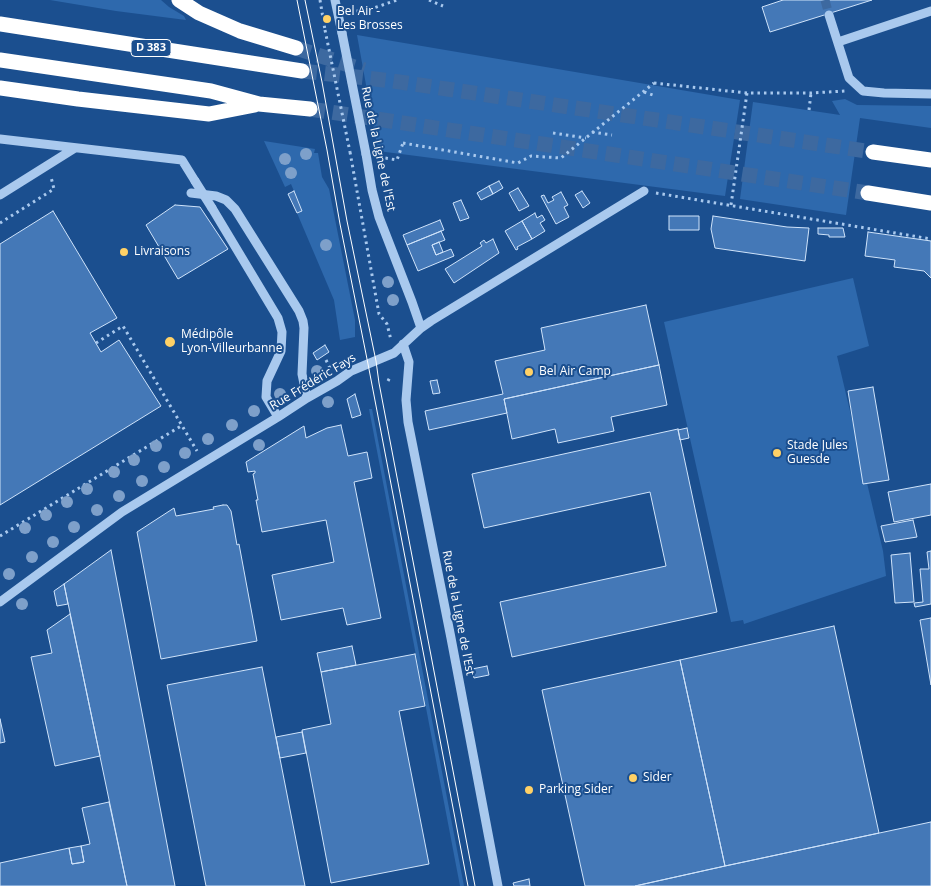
<!DOCTYPE html>
<html>
<head>
<meta charset="utf-8">
<style>
	body { margin:0 }
	canvas { display:block; background:#1b4f8f }
</style>
</head>
<body>
<canvas width="931" height="886"></canvas>
<script>
const context = document.querySelector('canvas').getContext('2d');
context.lineJoin = 'round';
function paint(path, color) { context.fillStyle = color; context.fill(path, 'evenodd'); }
const shape = rows => new Path2D(rows.map(r => 'M' + r).join(''));
function trace(path, color, width, dash) { context.strokeStyle = color; context.lineWidth = width; context.lineCap = dash ? 'butt' : 'round'; context.setLineDash(dash || []); context.stroke(path); }
function drawText(font, color, halo, rows, align = 'center') {
  context.font = font + ' "Open Sans",sans-serif'; context.lineWidth = 4; context.setLineDash([]); context.textBaseline = 'middle'; context.strokeStyle = halo; context.fillStyle = color; for (const [text, x, y, turn = 0] of rows) {
    context.save(); context.translate(x, y); context.rotate((+turn || 0) * Math.PI / 180); context.textAlign = isNaN(turn) ? turn : align; if (halo) context.strokeText(text, 0, 0); context.fillText(text, 0, 0); context.restore();
  }
}
const green = shape([
	[50,0,161,0,169,7,184,16,186,20,116,11],
	[357,35,740,100,725,196,378,151],
	[845,99,857,105,931,106,931,128,860,118,846,215,740,199,753,102,840,115,832,101],
	[264,141,315,149,314,153,318,153,322,177,329,189,355,320,355,337,340,340,334,300,297,213,302,210,291,184,285,187],
	[853,278,869,346,837,356,883,551,886,576,744,624,743,620,731,622,664,322],
	[369,409,372,409,464,886,460,886]
]);
const building = shape([
	[783,0,872,0,770,32,762,7,783,0],
	[499,181,503,188,493,194,489,186,499,181],
	[489,186,493,194,481,200,477,193,489,186],
	[518,188,529,206,519,211,509,193,518,188],
	[294,191,302,211,297,213,288,194,294,191],
	[582,191,590,203,583,208,575,195,582,191],
	[561,192,568,205,564,207,569,217,556,224,541,196,544,195,548,203,554,200,552,197,561,192],
	[461,200,469,218,460,221,453,203,461,200],
	[175,205,200,207,228,249,178,279,146,225,175,205],
	[53,211,117,318,90,333,101,352,119,340,161,406,0,505,0,244,53,211],
	[535,213,537,218,542,215,545,220,540,223,545,231,532,239,522,221,535,213],
	[669,216,699,216,699,230,669,230,669,216],
	[713,216,787,227,809,228,805,261,715,248,711,229,713,216],
	[440,220,444,230,407,245,403,235,440,220],
	[522,221,532,239,517,247,518,249,516,250,505,231,522,221],
	[818,228,843,228,845,237,829,237,829,235,818,234,818,228],
	[441,231,445,240,432,245,436,255,451,249,454,256,418,271,407,245,441,231],
	[868,232,931,241,931,278,924,271,894,267,895,260,865,256,868,232],
	[493,239,499,253,454,283,445,269,482,246,480,243,484,240,486,243,493,239],
	[439,242,443,252,436,255,432,245,439,242],
	[646,305,659,365,504,399,507,413,429,430,425,411,503,394,495,361,545,350,541,328,646,305],
	[325,345,329,352,317,360,313,353,325,345],
	[659,365,667,405,611,417,614,431,558,443,555,429,512,439,504,399,659,365],
	[437,380,440,393,433,394,430,381,437,380],
	[873,387,889,480,863,484,848,391,873,387],
	[355,394,361,415,352,418,347,399,355,394],
	[341,425,348,456,367,452,372,478,354,482,381,618,347,625,343,608,281,620,272,575,334,562,326,520,262,532,256,500,258,500,253,474,255,473,255,471,248,472,246,462,304,426,306,438,327,428,341,425],
	[687,428,689,438,680,440,678,430,687,428],
	[678,429,717,612,512,657,500,602,666,566,650,492,484,528,472,474,678,429],
	[931,484,931,515,894,522,888,492,931,484],
	[223,505,227,505,231,511,237,545,239,544,257,641,161,659,137,532,174,508,176,516,214,509,213,507,223,505],
	[913,520,917,537,885,542,881,526,913,520],
	[111,550,175,886,127,886,64,584,111,550],
	[931,551,931,604,915,607,914,603,923,602,920,569,929,569,927,552,931,551],
	[910,553,914,602,895,603,891,555,910,553],
	[64,584,68,604,57,606,54,591,64,584],
	[70,614,100,756,55,766,31,657,52,653,47,630,70,614],
	[931,618,931,685,920,620,931,618],
	[834,626,879,833,725,866,680,660,834,626],
	[352,646,356,665,321,672,317,653,352,646],
	[415,654,425,706,399,711,429,864,331,883,302,730,331,724,321,672,415,654],
	[680,660,725,866,635,886,585,886,542,690,680,660],
	[487,666,489,675,474,678,472,669,487,666],
	[262,667,305,886,206,886,167,685,262,667],
	[0,719,5,742,0,743,0,719],
	[302,732,306,753,280,758,276,737,302,732],
	[109,802,127,886,0,886,0,863,69,848,72,864,84,862,81,846,90,844,82,808,109,802],
	[931,822,931,886,635,886,725,866,931,822],
	[81,846,84,862,72,864,69,848,81,846],
	[529,879,530,886,514,886,513,883,529,879]
]);
const minorTunnel = shape([
	[825,0,829,15]
]);
const highwayTunnel = shape([
	[296,48,364,70],
	[302,71,393,81,873,152],
	[310,109,868,193]
]);
const path = shape([
	[320,0,325,30],
	[429,0,443,6],
	[350,11,365,11,397,0],
	[654,83,747,93,811,93,845,91],
	[644,92,656,96],
	[809,110,811,93],
	[592,132,612,135],
	[553,133,586,138],
	[350,152,379,314,387,324,391,340],
	[379,157,397,160,403,143],
	[656,193,931,239],
	[0,223,54,189,51,177],
	[96,343,123,326,197,451],
	[326,360,331,370],
	[388,381,390,377],
	[0,536,181,426]
]);
const minor = shape([
	[335,0,342,33],
	[829,15,849,78,863,91,884,93,931,94],
	[838,42,931,11],
	[0,139,182,160,195,181],
	[366,154,372,190,379,217,412,302,421,328],
	[191,193,216,196,226,200,235,209,299,311,303,321,304,328,302,374,307,398],
	[0,195,75,148],
	[212,208,278,318,282,332,281,351,267,381,266,397,278,417],
	[403,344,409,362,406,400,408,422,451,638,498,886],
	[0,602,122,512,278,417,307,398,337,381,351,371,394,353,421,328,431,321,644,191]
]);
const highway = shape([
	[179,0,199,13,240,31,296,48],
	[0,24,302,71],
	[0,60,211,91,259,104,310,109],
	[0,88,78,99,209,114,255,105],
	[873,152,931,160],
	[868,193,931,203]
]);
const tram = shape([
	[297,0,327,150,340,224,368,364,468,886],
	[305,0,322,82,347,221,376,361,379,383,475,886]
]);
const pathBridge = shape([
	[325,30,350,152],
	[403,143,518,163,531,156,561,158,654,83],
	[731,205,747,93]
]);
const minorBridge = shape([
	[342,33,366,154],
	[195,181,212,208]
]);
const trees = [
	[306,154],
	[285,159],
	[291,173],
	[326,245],
	[388,282],
	[393,300],
	[317,371],
	[280,394],
	[328,402],
	[254,411],
	[232,425],
	[208,439],
	[259,445],
	[156,446],
	[185,453],
	[134,460],
	[164,467],
	[114,472],
	[142,481],
	[87,489],
	[119,496],
	[67,502],
	[97,510],
	[46,515],
	[74,527],
	[25,528],
	[53,542],
	[32,557],
	[9,574],
	[22,604]
];
const markers = [
	[327,19,5,"#ffd166"],
	[124,252,5,"#ffd166"],
	[170,342,6,"#ffd166"],
	[529,372,5,"#ffd166"],
	[777,453,5,"#ffd166"],
	[633,778,5,"#ffd166"],
	[529,790,5,"#ffd166"]
];
const shields = [
	[151,48,40]
];
const shieldNames = [
	["D 383",151,48]
];
const poiNames = [
	["Bel Air -",337,12],
	["Les Brosses",337,26],
	["Livraisons",134,252],
	["Médipôle",181,335],
	["Lyon-Villeurbanne",181,349],
	["Bel Air Camp",539,372],
	["Stade Jules",787,446],
	["Guesde",787,460],
	["Sider",643,778],
	["Parking Sider",539,790]
];
const streetNames = [
	["Rue de la Ligne de l'Est",378,149,78],
	["Rue Frédéric Fays",313,382,-31],
	["Rue de la Ligne de l'Est",458,613,79]
];
paint(green, '#2e69ad');
paint(building, '#4478b7');
trace(building, '#cfe3fa', 1);
trace(minorTunnel, '#3d69a0', 9, [9, 4.5]);
trace(highwayTunnel, '#3d69a0', 15, [15, 8]);
trace(path, '#a9c9ee', 3, [2.5, 4]);
trace(minor, '#a9c9ee', 9);
trace(highway, '#fff', 15);
trace(tram, '#fff', 1);
trace(pathBridge, '#a9c9ee', 3, [2.5, 4]);
trace(minorBridge, '#a9c9ee', 9);
context.fillStyle = '#7ea0ca';
for (const [x, y] of trees) { context.beginPath(); context.arc(x, y, 6, 0, 2 * Math.PI); context.fill(); }
for (const [x, y, r, color] of markers) { const dot = new Path2D(); dot.arc(x, y, r, 0, 2 * Math.PI); context.fillStyle = color; context.fill(dot); trace(dot, '#1b4f8f', 2); }
for (const [x, y, w] of shields) { const box = new Path2D(); box.roundRect(x - w / 2, y - 8.5, w, 17, 4); context.fillStyle = '#1b4f8f'; context.fill(box); trace(box, '#fff', 1); }
drawText('bold 11px', '#fff', null, shieldNames);
drawText('12px', '#fff', '#1b4f8f', poiNames, 'left');
drawText('12px', '#fff', '#1b4f8f', streetNames);
</script>
</body>
</html>
